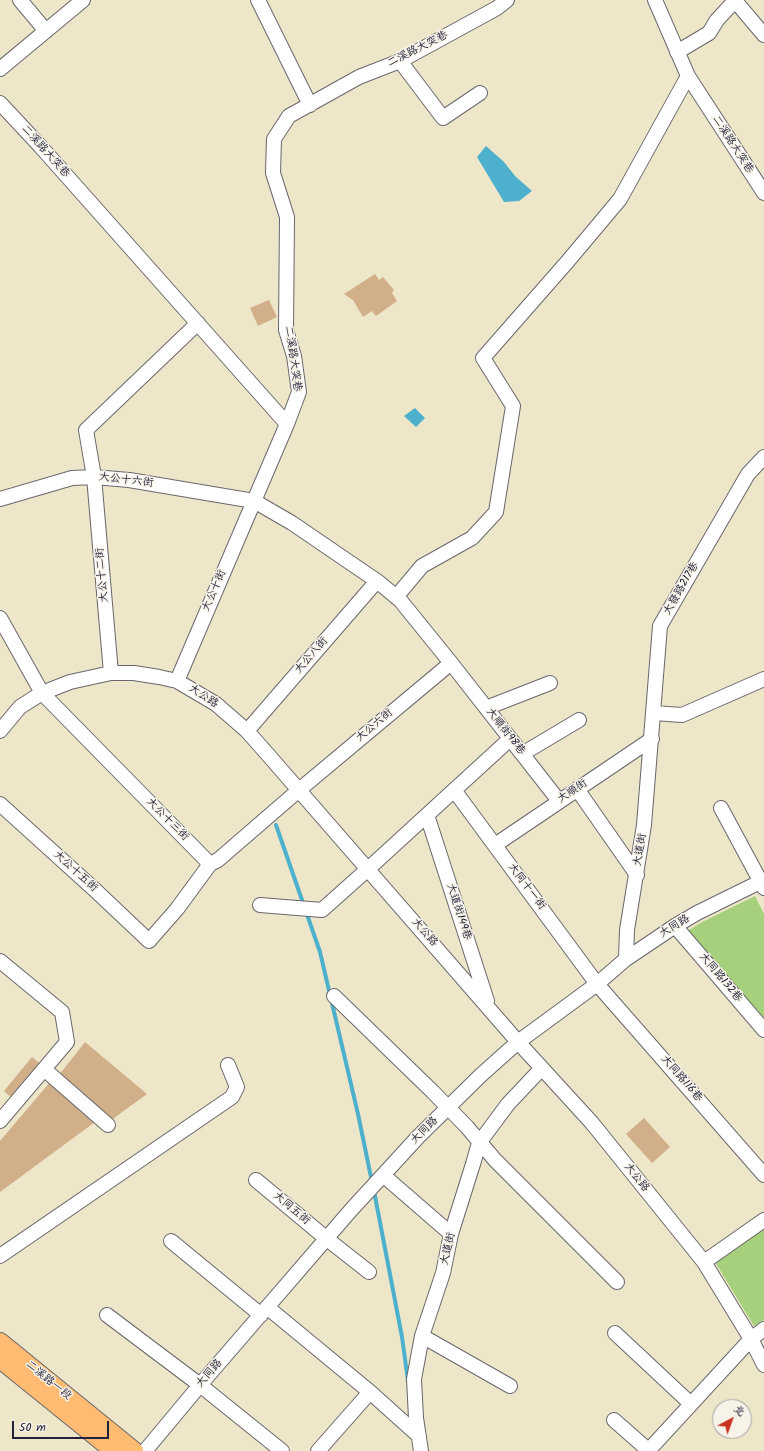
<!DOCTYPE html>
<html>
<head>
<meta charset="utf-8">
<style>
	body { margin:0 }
	#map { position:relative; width:764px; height:1451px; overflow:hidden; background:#ede6c9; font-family:Kalam,"LXGW WenKai TC",sans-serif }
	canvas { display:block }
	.north { position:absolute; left:712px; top:1399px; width:40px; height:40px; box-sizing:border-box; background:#f7f3e8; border:1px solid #a29fa3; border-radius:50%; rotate:41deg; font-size:11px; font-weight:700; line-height:16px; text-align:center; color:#22223b }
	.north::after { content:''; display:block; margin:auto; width:14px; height:18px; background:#c8321e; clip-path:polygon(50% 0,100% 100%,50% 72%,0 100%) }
	.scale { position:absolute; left:12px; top:1421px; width:97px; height:18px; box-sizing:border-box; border:2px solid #22223b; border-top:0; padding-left:5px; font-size:12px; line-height:14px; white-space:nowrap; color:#22223b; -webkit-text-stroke:3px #f7f3e8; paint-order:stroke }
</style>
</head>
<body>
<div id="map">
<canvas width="764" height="1451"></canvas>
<div class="north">北</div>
<div class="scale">50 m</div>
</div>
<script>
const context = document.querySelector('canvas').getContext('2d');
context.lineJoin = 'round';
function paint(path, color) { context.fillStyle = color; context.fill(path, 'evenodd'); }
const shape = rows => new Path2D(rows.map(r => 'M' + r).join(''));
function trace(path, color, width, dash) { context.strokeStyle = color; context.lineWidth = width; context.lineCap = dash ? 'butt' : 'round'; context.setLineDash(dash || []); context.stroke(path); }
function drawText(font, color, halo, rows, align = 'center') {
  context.font = font + ' Kalam,"LXGW WenKai TC",sans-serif'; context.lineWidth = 3; context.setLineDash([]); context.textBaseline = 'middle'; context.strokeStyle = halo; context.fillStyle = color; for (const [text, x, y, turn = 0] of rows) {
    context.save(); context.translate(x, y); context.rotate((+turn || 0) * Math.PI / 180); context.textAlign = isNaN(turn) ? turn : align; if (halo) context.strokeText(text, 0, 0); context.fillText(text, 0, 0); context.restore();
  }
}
const green = shape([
	[755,896,764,914,764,1024,686,932,702,922],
	[764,1227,764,1320,754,1326,715,1262]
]);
const water = shape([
	[486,146,504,162,515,176,532,191,519,201,504,202,477,157],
	[415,408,425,418,416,427,404,416]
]);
const stream = shape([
	[276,825,320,952,358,1114,372,1182],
	[374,1191,402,1337,408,1381]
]);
const building = shape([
	[375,274,379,280,383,277,394,290,392,293,397,301,376,316,372,311,363,317,353,300,344,294],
	[269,300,277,317,258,326,250,308],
	[85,1042,147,1094,110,1121,59,1075],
	[32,1057,42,1065,13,1099,4,1091],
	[51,1081,95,1122,0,1192,0,1141],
	[644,1118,670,1147,652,1163,626,1134]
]);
const minor = shape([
	[20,0,46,31],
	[258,0,310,105],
	[655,0,688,76,764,193],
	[677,52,709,33,717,20,731,5,737,3,764,35],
	[400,61,443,118,480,93],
	[0,69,83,0],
	[0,103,41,147,287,424],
	[0,499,72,478,94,477,129,480,254,501,292,523,377,581,400,600,451,663,559,801],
	[396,597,422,566,472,538,496,512,513,406,483,358,568,261,620,199,688,76],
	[0,618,42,693,210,864,218,860,299,790,451,663],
	[111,673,94,477,86,430,198,323],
	[177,681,287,424,299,392,294,356,286,330,287,217,273,173,274,139,289,116,359,77,400,61,497,8,507,0],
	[486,708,550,683],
	[654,713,682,715,764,679],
	[0,731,20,707,42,693,70,682,111,673,134,673,159,677,177,681,216,704,247,731,270,757,518,1042,592,1123,704,1262,751,1339,764,1365],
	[247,731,377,581],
	[522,754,579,720],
	[577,789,637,875],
	[454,790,597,984,764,1175],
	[0,804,95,890,149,941,177,909,210,864],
	[721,808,764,888],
	[427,815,487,1001],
	[495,845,652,739],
	[260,905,322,910,368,869,510,739],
	[675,926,764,1030],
	[626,959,627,930,644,825,660,626,748,474,764,457],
	[0,961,62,1012,67,1042,0,1121],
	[334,996,433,1092,467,1127,495,1160,617,1282],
	[44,1069,108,1125],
	[383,1175,451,1234],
	[256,1180,327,1239,369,1272],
	[171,1241,261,1315],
	[0,1256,232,1097,237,1087,228,1065],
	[704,1262,764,1220],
	[267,1307,370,1392,419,1436],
	[107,1315,200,1385,282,1451],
	[615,1333,691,1404],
	[422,1336,510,1386],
	[614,1420,648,1450],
	[145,1451,200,1385,351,1210,418,1137,481,1075,518,1042,597,984,626,959,675,926,697,913,764,880],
	[318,1451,370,1392],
	[421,1451,416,1418,414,1379,422,1336,443,1273,451,1234,473,1164,479,1143,508,1104,542,1068],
	[648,1451,751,1339,764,1329]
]);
const major = shape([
	[0,1342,134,1451],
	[0,1359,114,1451]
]);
const streetNames = [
	["二溪路大突巷",418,50,-27],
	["二溪路大突巷",732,145,57],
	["二溪路大突巷",45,152,48],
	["二溪路大突巷",292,359,82],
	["大公十六街",126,481,7],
	["大公十二街",103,575,-95],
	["大發路217巷",682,589,-60],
	["大公十街",215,591,-67],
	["大公八街",312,656,-49],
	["大公路",203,697,33],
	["大公六街",375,726,-40],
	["大順街98巷",505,732,52],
	["大順街",573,792,-34],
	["大公十三街",167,820,45],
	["大道街",641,850,-81],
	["大公十五街",75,872,42],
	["大同十一街",526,887,53],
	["大道街149巷",458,912,72],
	["大同路",675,927,-32],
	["大公路",424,933,49],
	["大同路132巷",720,978,50],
	["大同路116巷",681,1079,49],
	["大同路",425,1131,-45],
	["大公路",636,1178,51],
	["大同五街",291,1209,40],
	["大道街",449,1249,-77],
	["大同路",210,1374,-49],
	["二溪路一段",48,1381,39]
];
paint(green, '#a7d07c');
paint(water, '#4db0cc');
trace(stream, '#4db0cc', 4);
paint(building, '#d1af89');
trace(minor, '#69676d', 16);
trace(major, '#69676d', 20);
trace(minor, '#fff', 14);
trace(major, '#ffbb71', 18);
drawText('11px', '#22223b', '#f7f3e8', streetNames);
</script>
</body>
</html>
